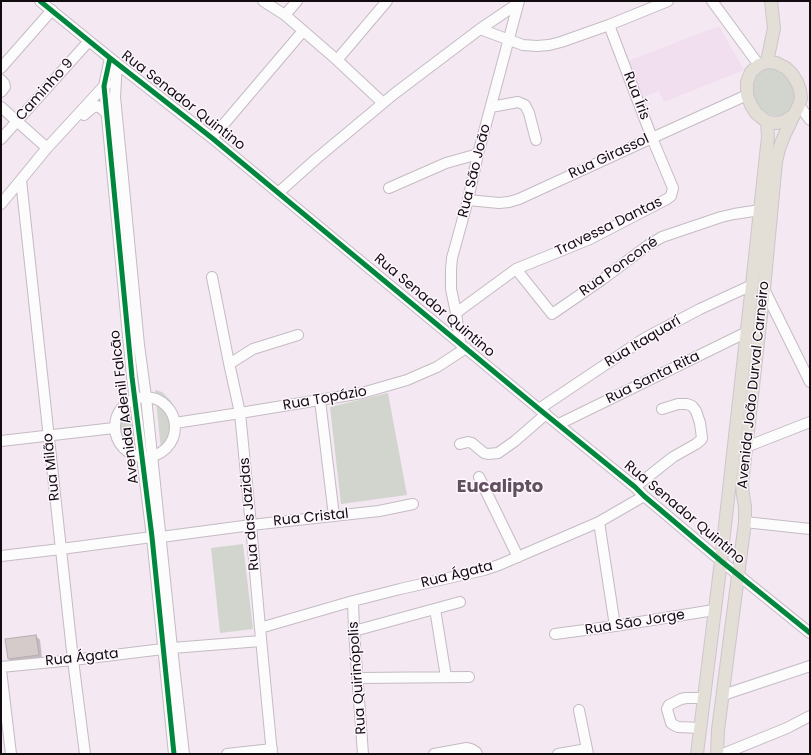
<!DOCTYPE html>
<html>
<head>
<meta charset="utf-8">
<style>
	body { margin:0 }
	#map { position:relative; width:811px; height:755px; overflow:hidden; background:#f4e8f2; font-family:Poppins,sans-serif }
	canvas { display:block }
	.frame { position:absolute; inset:0; border:2px solid #120c11; pointer-events:none }
</style>
</head>
<body>
<div id="map">
<canvas width="811" height="755"></canvas>
<div class="frame"></div>
</div>
<script>
const context = document.querySelector('canvas').getContext('2d');
context.lineJoin = 'round';
function paint(path, color) { context.fillStyle = color; context.fill(path, 'evenodd'); }
const shape = rows => new Path2D(rows.map(r => 'M' + r).join(''));
function trace(path, color, width, dash) { context.strokeStyle = color; context.lineWidth = width; context.lineCap = dash ? 'butt' : 'round'; context.setLineDash(dash || []); context.stroke(path); }
function drawText(font, color, halo, rows, align = 'center') {
  context.font = font + ' Poppins,sans-serif'; context.lineWidth = 3; context.setLineDash([]); context.textBaseline = 'middle'; context.strokeStyle = halo; context.fillStyle = color; for (const [text, x, y, turn = 0] of rows) {
    context.save(); context.translate(x, y); context.rotate((+turn || 0) * Math.PI / 180); context.textAlign = isNaN(turn) ? turn : align; if (halo) context.strokeText(text, 0, 0); context.fillText(text, 0, 0); context.restore();
  }
}
const built = shape([
	[719,26,744,70,664,102,659,91,642,98,628,61]
]);
const green = shape([
	[764,67,782,69,792,81,795,97,792,111,781,117,762,113,752,96,752,78],
	[155,390,162,392,170,400,176,410,179,420,173,435,169,442,161,450],
	[132,393,139,454,128,448,122,440,119,426,120,414,124,403],
	[388,393,407,495,341,504,330,407],
	[243,544,253,629,220,633,211,548]
]);
const shadow = shape([
	[36,636,40,640,42,659,13,663,9,659]
]);
const building = shape([
	[36,635,39,655,8,659,5,639,36,635]
]);
const minor = shape([
	[40,1,110,58,212,138,539,409,635,487,644,496,721,561,810,633],
	[263,1,285,15,337,60,383,103],
	[712,1,759,65],
	[285,15,297,1],
	[480,29,523,45,537,46,549,45,561,42,609,25,668,1],
	[110,58,104,86,132,377,152,537,174,754],
	[337,60,387,1],
	[117,64,116,79,115,97,123,178,139,345,146,397,172,648,184,754],
	[1,68,52,10],
	[1,80,4,83,5,87,1,92],
	[799,105,810,120],
	[1,107,47,148],
	[491,107,518,102,525,105,529,113,536,140],
	[84,115,92,108,97,106,102,109,107,114],
	[212,138,303,31],
	[1,139,89,41],
	[21,180,73,660,85,754],
	[389,188,446,163,478,154],
	[278,193,316,159,394,94,480,29,517,4],
	[468,200,499,203,509,202,519,199,652,138,747,95],
	[1,204,47,148,104,86,107,84],
	[516,269,552,314,603,279,647,246,662,237,721,217,734,214,760,210],
	[212,277,229,363,240,413,251,525,260,628,272,754],
	[764,289,810,382],
	[456,313,516,269,590,239,667,199,671,196,673,188,652,138,609,25],
	[460,342,456,313,451,289,451,269,452,258,468,200,478,154,519,1],
	[229,363,234,361,253,349,298,335],
	'115 427a30 30 0 1 1 60 0a30 30 0 1 1-60 0Z',
	[320,400,334,516],
	[539,409,645,338,700,309,752,285],
	[175,423,240,413,362,393,407,380,423,373,437,367,466,348],
	[559,424,747,332],
	[1,441,114,428],
	[460,444,468,442,472,443,484,453,488,454,498,453,515,441,546,414],
	[746,447,810,422],
	[479,477,518,557],
	[635,487,673,457,696,444,701,440,702,438,700,423,696,411,692,406,687,404,678,404,662,409],
	[599,522,615,626],
	[745,522,810,529],
	[161,537,251,525,379,511,413,504],
	[1,556,61,549,152,537],
	[353,601,354,631,363,754],
	[435,609,446,677],
	[260,628,353,601,400,589,484,570,499,565,599,522,644,496],
	[354,631,460,602],
	[555,634,615,626,714,610],
	[172,648,261,641],
	[1,667,73,660,163,649],
	[1,670,11,754],
	[358,678,469,677],
	[723,695,810,666],
	[579,710,588,754],
	[700,728,678,727,674,725,671,723,667,709,669,705,681,699,686,698,703,698],
	[227,754,272,749],
	[434,754,467,748,471,749,476,752,477,754],
	[558,754,587,749],
	[723,754,787,728,810,716]
]);
const major = shape([
	[767,62,776,63,786,68,792,74,797,82,800,90,801,98,799,105,794,115,785,121,777,123,767,122,756,113,751,105,747,95,747,82,751,72,759,65,767,62],
	[767,62,774,28,771,1],
	[697,754,721,561,752,285,760,210,768,137,767,122],
	[717,754,718,730,745,522,745,507,743,495,742,484,764,289,776,162,779,149,784,136,794,115]
]);
const cycleway = shape([
	[40,1,110,58,212,138,539,409,635,487,644,496,721,561,810,633],
	[110,58,104,86,132,377,152,537,174,754]
]);
const streetNames = [
	["Caminho 9",45,90,-48],
	["Rua Íris",636,96,69],
	["Rua Senador Quintino",183,101,38],
	["Rua Girassol",609,157,-25],
	["Rua São João",475,171,-76],
	["Travessa Dantas",609,227,-26],
	["Rua Ponconé",619,267,-35],
	["Rua Senador Quintino",434,306,40],
	["Rua Itaquarí",643,342,-31],
	["Rua Santa Rita",653,378,-26],
	["Avenida João Durval Carneiro",754,385,-84],
	["Rua Topázio",325,399,-10],
	["Avenida Adenil Falcão",125,407,-97],
	["Rua Milão",52,467,-96],
	["Rua Senador Quintino",684,513,40],
	["Rua das Jazidas",250,514,-95],
	["Rua Cristal",311,518,-6],
	["Rua Ágata",457,575,-14],
	["Rua São Jorge",635,623,-9],
	["Rua Ágata",82,658,-6],
	["Rua Quirinópolis",358,678,-94]
];
const districtNames = [
	["Eucalipto",500,487]
];
paint(built, '#f1deef');
paint(green, '#d2d4ce');
paint(shadow, '#0003');
paint(building, '#d5cbcb');
trace(building, '#b5adae', 1);
trace(minor, '#c4bbc3', 12);
trace(major, '#ccc6cb', 14);
trace(minor, '#fdfcfd', 10);
trace(major, '#e3dfd6', 12);
trace(cycleway, '#00873e', 5);
drawText('14px', '#120c11', '#fef6fd', streetNames);
drawText('bold 18px', '#615160', '#fef6fd', districtNames);
</script>
</body>
</html>
